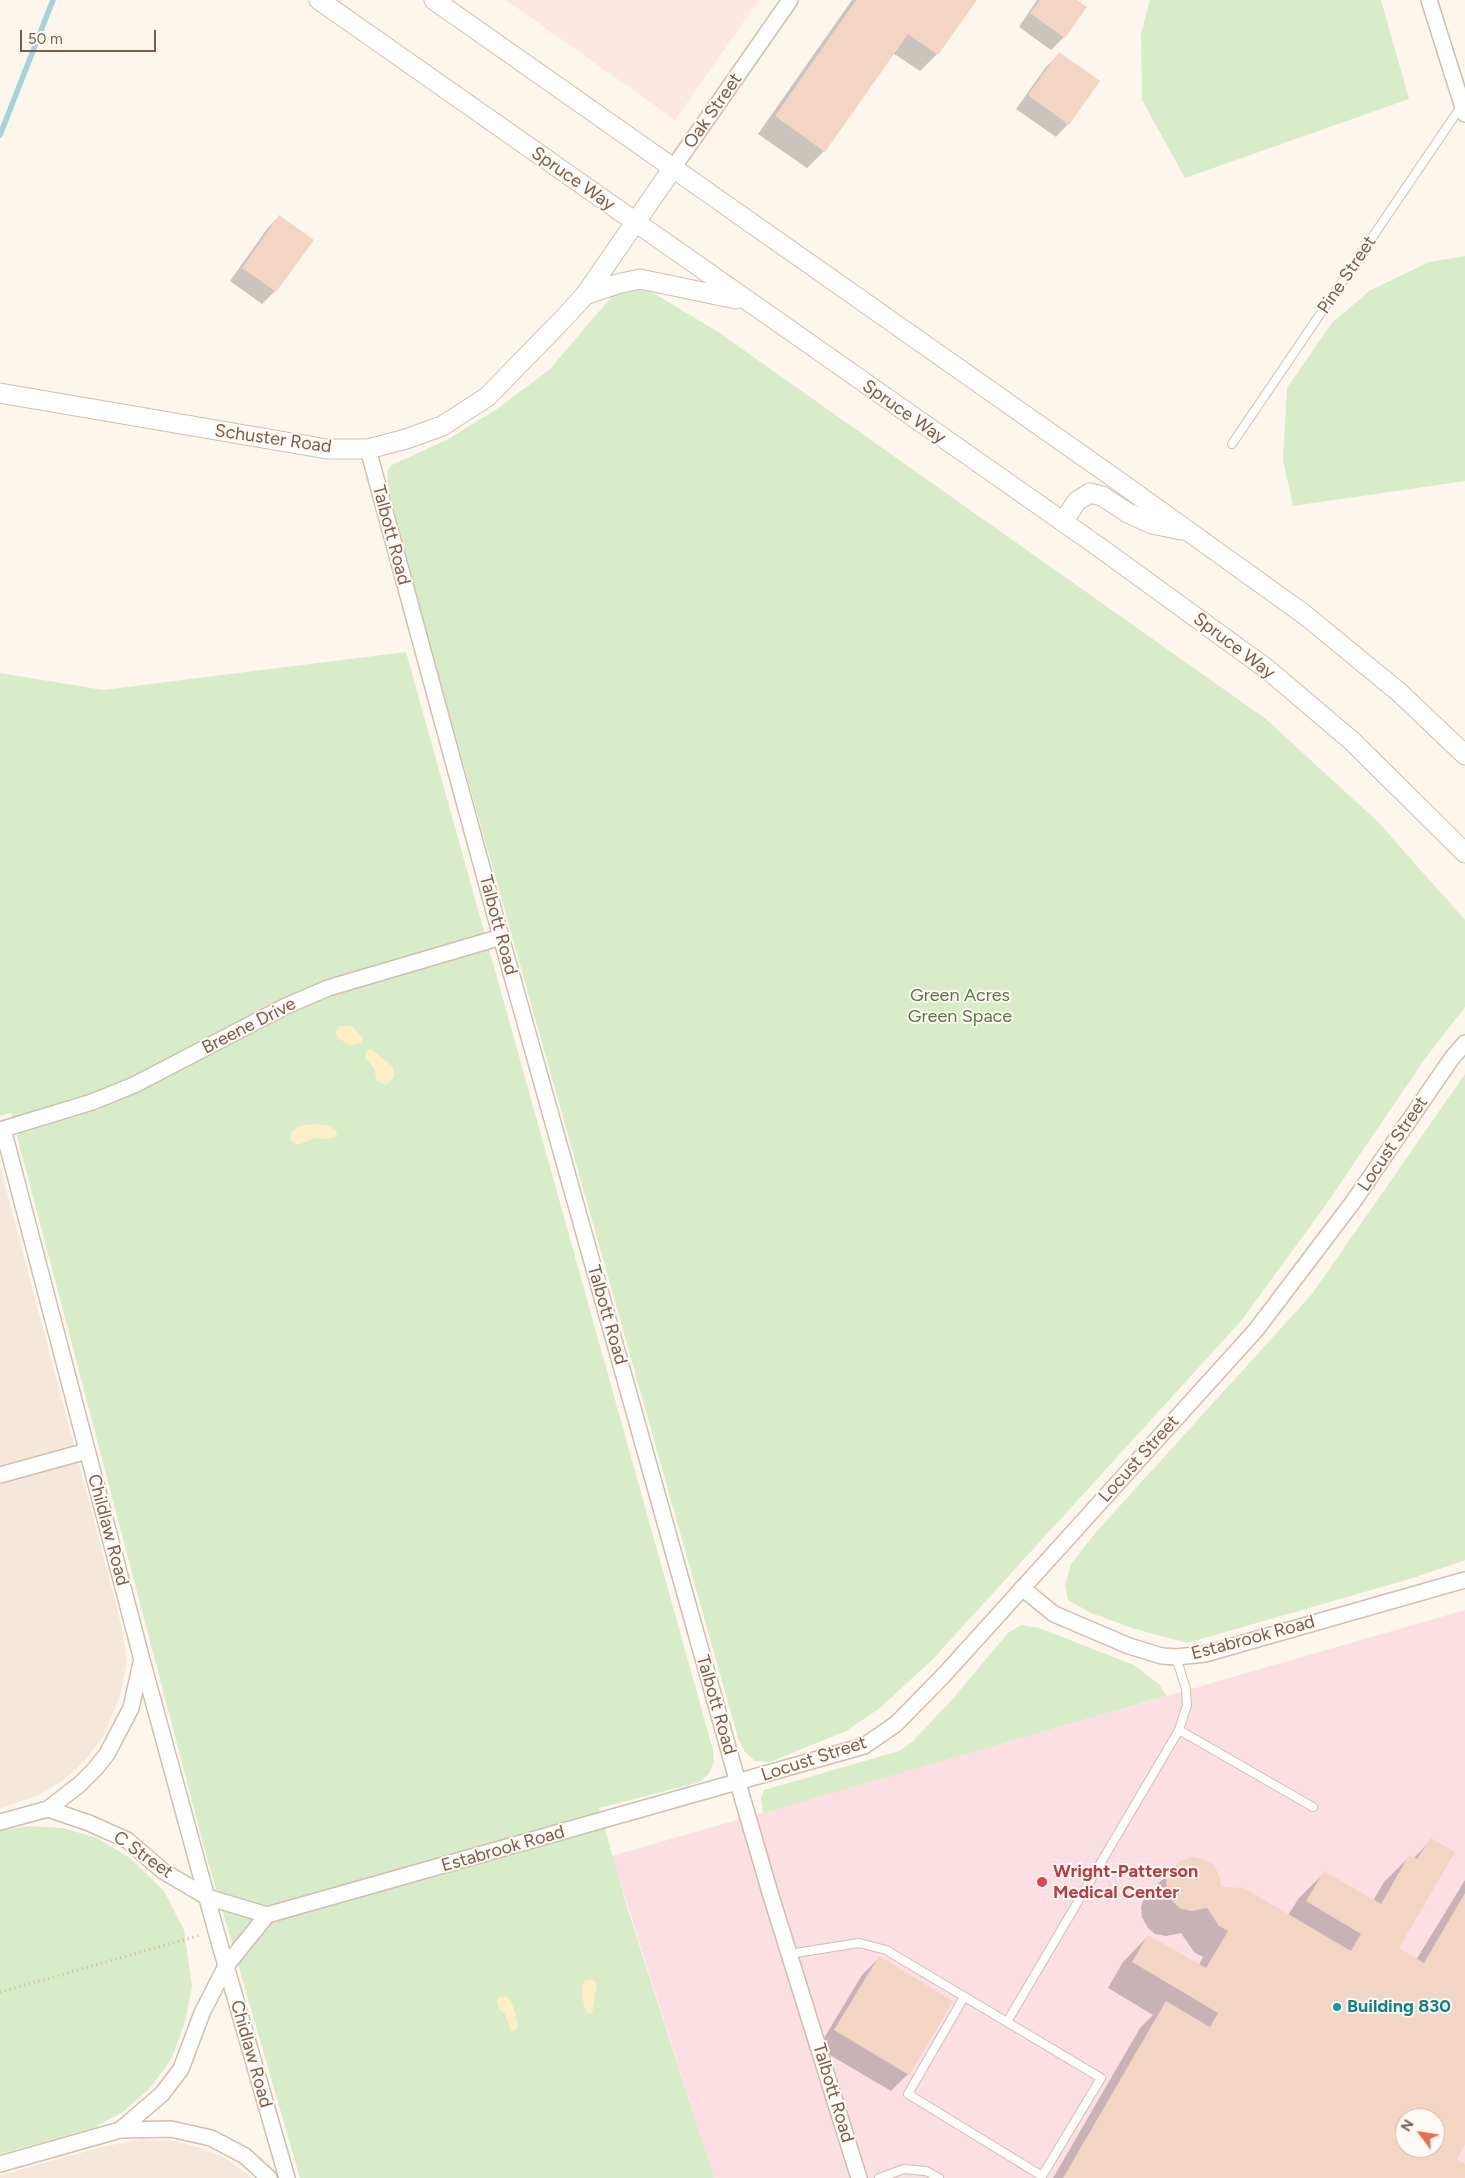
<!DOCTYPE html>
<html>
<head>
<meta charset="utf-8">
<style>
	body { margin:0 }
	#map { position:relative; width:1465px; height:2178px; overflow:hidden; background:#fdf6ec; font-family:Figtree,sans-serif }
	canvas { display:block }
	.north { position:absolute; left:1395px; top:2108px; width:50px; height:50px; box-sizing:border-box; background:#fffaf3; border:1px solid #cabbb1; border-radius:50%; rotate:301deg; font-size:14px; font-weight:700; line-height:20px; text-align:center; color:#7a5c4d }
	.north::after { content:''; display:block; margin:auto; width:18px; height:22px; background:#e76f51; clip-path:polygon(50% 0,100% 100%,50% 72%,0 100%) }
	.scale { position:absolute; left:20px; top:30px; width:136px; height:22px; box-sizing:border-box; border:2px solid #7a5c4d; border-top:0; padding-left:6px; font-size:15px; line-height:18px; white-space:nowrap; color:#7a5c4d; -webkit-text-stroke:4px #fffaf3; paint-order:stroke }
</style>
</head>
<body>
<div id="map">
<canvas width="1465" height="2178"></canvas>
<div class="north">N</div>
<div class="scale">50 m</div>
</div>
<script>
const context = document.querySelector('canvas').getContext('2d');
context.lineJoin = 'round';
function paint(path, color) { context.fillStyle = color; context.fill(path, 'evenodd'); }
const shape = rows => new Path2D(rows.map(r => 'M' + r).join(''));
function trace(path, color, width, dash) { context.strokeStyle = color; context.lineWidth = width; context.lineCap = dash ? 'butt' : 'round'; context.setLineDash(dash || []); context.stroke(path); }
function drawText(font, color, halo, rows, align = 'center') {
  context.font = font + ' Figtree,sans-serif'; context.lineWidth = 4; context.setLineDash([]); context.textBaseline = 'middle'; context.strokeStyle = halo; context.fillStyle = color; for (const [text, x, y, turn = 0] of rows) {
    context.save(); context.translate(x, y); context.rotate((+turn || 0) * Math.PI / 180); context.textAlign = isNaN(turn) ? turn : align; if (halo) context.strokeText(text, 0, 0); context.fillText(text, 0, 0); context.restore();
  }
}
const residential = shape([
	[0,1166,109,1577,123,1632,127,1663,120,1696,103,1737,84,1762,61,1782,39,1795,0,1808],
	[142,2139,170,2140,195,2146,224,2157,252,2178,0,2178,0,2175,102,2147]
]);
const commercial = shape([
	[506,0,759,0,675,120]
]);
const medical = shape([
	[1465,1610,1465,2178,714,2178,612,1856],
	[1405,2118,1435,2118,1435,2148,1405,2148]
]);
const green = shape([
	[1150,0,1381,0,1409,99,1185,178,1142,100,1141,34],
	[1465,256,1465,481,1293,506,1283,460,1287,388,1331,324,1369,291,1429,262],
	[631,289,650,291,718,332,1266,719,1378,822,1465,920,1465,1007,1424,1060,1325,1206,1241,1321,933,1659,880,1708,846,1731,770,1762,755,1761,745,1752,738,1738,413,585,389,490,387,472,390,466,450,438,497,409,549,370,613,295],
	[406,652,713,1750,714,1762,710,1772,700,1782,599,1808,627,1907,714,2178,300,2178,207,1858,11,1113,0,1116,0,673,103,690],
	[1465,1074,1465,1560,1413,1578,1187,1643,1132,1628,1091,1613,1068,1600,1065,1585,1071,1564,1096,1532,1312,1294],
	[1021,1625,1039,1628,1134,1665,1160,1685,1166,1696,763,1813,761,1799,764,1790,899,1751,912,1742,949,1703,1008,1633],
	[29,1826,63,1828,97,1838,130,1858,164,1891,184,1930,192,1987,185,2021,172,2058,151,2087,123,2112,93,2128,0,2154,0,1831]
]);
const sand = shape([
	[340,1025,353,1027,363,1038,362,1043,350,1045,338,1038,336,1032],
	[371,1049,393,1067,394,1077,386,1085,377,1081,374,1068,365,1058,366,1051],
	[313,1124,326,1125,336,1130,337,1136,329,1139,315,1138,300,1144,295,1144,290,1139,292,1131,299,1126],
	[586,1980,593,1980,597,1984,592,2014,586,2012,582,1997,582,1985],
	[506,1996,511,2001,515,2012,518,2025,515,2031,511,2031,505,2014,499,2009,497,2000,500,1997]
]);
const shadow = shape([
	[852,0,975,0,937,54,920,71,893,53,824,151,807,168,758,134],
	[1037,0,1074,0,1064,37,1051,50,1019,27],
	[1059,54,1068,124,1056,137,1016,109,1046,67],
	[279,216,275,291,262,304,230,281,267,229],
	[1431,1840,1397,1948,1416,1960,1465,1880,1465,2142,1455,2159,1465,2165,1465,2178,1053,2178,1140,2028,1153,2015,1108,1988,1123,1962,1148,1936,1199,1965,1203,1957,1194,1952,1181,1933,1166,1936,1155,1934,1148,1928,1142,1917,1141,1907,1144,1898,1180,1862,1220,1888,1288,1915,1299,1898,1324,1873,1373,1901,1384,1882,1409,1857,1413,1859],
	[1405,2118,1435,2118,1435,2148,1405,2148],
	[879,1958,908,2074,891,2091,818,2048,862,1975]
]);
const stream = shape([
	[0,135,53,0]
]);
const building = shape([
	[856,0,977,0,938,55,908,34,825,152,775,116],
	[1040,0,1077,0,1087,7,1065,38,1030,13],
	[1059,52,1100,81,1069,125,1028,95],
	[279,215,314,240,276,292,242,268],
	[1431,1838,1455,1852,1399,1948,1424,1963,1465,1893,1465,2144,1457,2159,1465,2164,1465,2178,1063,2178,1166,2001,1210,2027,1218,2013,1132,1962,1148,1935,1206,1968,1228,1931,1219,1926,1207,1908,1192,1911,1181,1909,1173,1902,1167,1892,1166,1881,1170,1871,1180,1861,1192,1857,1203,1859,1214,1865,1220,1877,1221,1887,1244,1888,1351,1951,1361,1934,1306,1901,1324,1871,1381,1904,1409,1855,1417,1859],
	[1405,2118,1435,2118,1435,2148,1405,2148],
	[879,1956,953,2001,909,2075,834,2030]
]);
const path = shape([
	[0,1992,201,1935]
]);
const service = shape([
	[1232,444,1462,105],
	[1176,1657,1186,1689,1187,1705,1179,1730],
	[789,1954,859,1943,886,1950,1101,2078,1042,2176,908,2094,964,1997],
	[1007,2022,1179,1730,1313,1807],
	[879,2178,904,2169,926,2171,939,2178]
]);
const minor = shape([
	[1429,0,1465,114],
	[673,168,790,0],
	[368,449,501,937,738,1783,771,1896,859,2178],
	[3,1129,142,1660,216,1931,287,2178],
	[0,1130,92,1102,134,1085,284,1007,328,988,501,937],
	[0,1475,87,1451],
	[1022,1588,1054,1614,1129,1646,1162,1656,1176,1657,1205,1654,1465,1580],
	[48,1809,89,1823,127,1840,163,1871,207,1897,267,1915,864,1746,896,1724,944,1675,1256,1330,1353,1202,1452,1058,1465,1043],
	[0,1822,48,1809,80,1784,95,1769,107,1754,131,1708,141,1663],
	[120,2130,171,2129,211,2138,245,2156,269,2178],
	[0,2164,120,2130,162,2094,181,2069,202,2013,226,1966,267,1915]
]);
const tertiary = shape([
	[319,0,1099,547,1267,669,1352,741,1465,853],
	[434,0,1117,480,1305,615,1400,693,1465,755],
	[585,295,617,284,640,279,736,299],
	[0,393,327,449,368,449,406,439,442,426,487,397,565,317,585,295,673,168],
	[1063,522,1077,501,1090,493,1102,496,1128,513,1152,524,1181,530]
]);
const markers = [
	[1042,1882,6,"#e0444e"],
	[1337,2007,5,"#0f9aa8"]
];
const streetNames = [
	["Oak Street",713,111,-55],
	["Spruce Way",573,179,35],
	["Pine Street",1347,275,-56],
	["Spruce Way",904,412,35],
	["Schuster Road",273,439,8],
	["Talbott Road",391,535,75],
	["Spruce Way",1234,646,37],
	["Talbott Road",498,925,75],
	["Breene Drive",249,1026,-27],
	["Locust Street",1393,1144,-56],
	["Talbott Road",607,1315,74],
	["Locust Street",1139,1459,-48],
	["Childlaw Road",108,1530,75],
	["Estabrook Road",1253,1638,-15],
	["Talbott Road",716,1705,74],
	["Locust Street",814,1759,-18],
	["Estabrook Road",503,1849,-16],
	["C Street",143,1855,35],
	["Chidlaw Road",251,2054,74],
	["Talbott Road",833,2093,73]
];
const parkNames = [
	["Green Acres",960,996],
	["Green Space",960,1017]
];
const healthNames = [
	["Wright-Patterson",1053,1872],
	["Medical Center",1053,1893]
];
const cultureNames = [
	["Building 830",1347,2007]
];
paint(residential, '#f5e8da');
paint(commercial, '#fde8e0');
paint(medical, '#fbdfe3');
paint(green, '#d8ecc9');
paint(sand, '#fcefc7');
paint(shadow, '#0003');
trace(stream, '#a5d3da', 5.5);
paint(building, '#f3d5c3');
trace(service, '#d1beb0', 10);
trace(minor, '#d1beb0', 18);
trace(tertiary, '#d1beb0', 21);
trace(path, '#d9b8a5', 3, [1, 4]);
trace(service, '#fff', 8);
trace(minor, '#fff', 15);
trace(tertiary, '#fff', 19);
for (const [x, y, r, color] of markers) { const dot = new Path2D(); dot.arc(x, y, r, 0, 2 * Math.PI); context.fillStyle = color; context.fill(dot); trace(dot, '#fffaf3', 2); }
drawText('18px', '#7a5c4d', '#fffaf3', streetNames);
drawText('18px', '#537a41', '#fffaf3', parkNames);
drawText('bold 18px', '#be3a42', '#fffaf3', healthNames, 'left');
drawText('bold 18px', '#0d838f', '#fffaf3', cultureNames, 'left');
</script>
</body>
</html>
